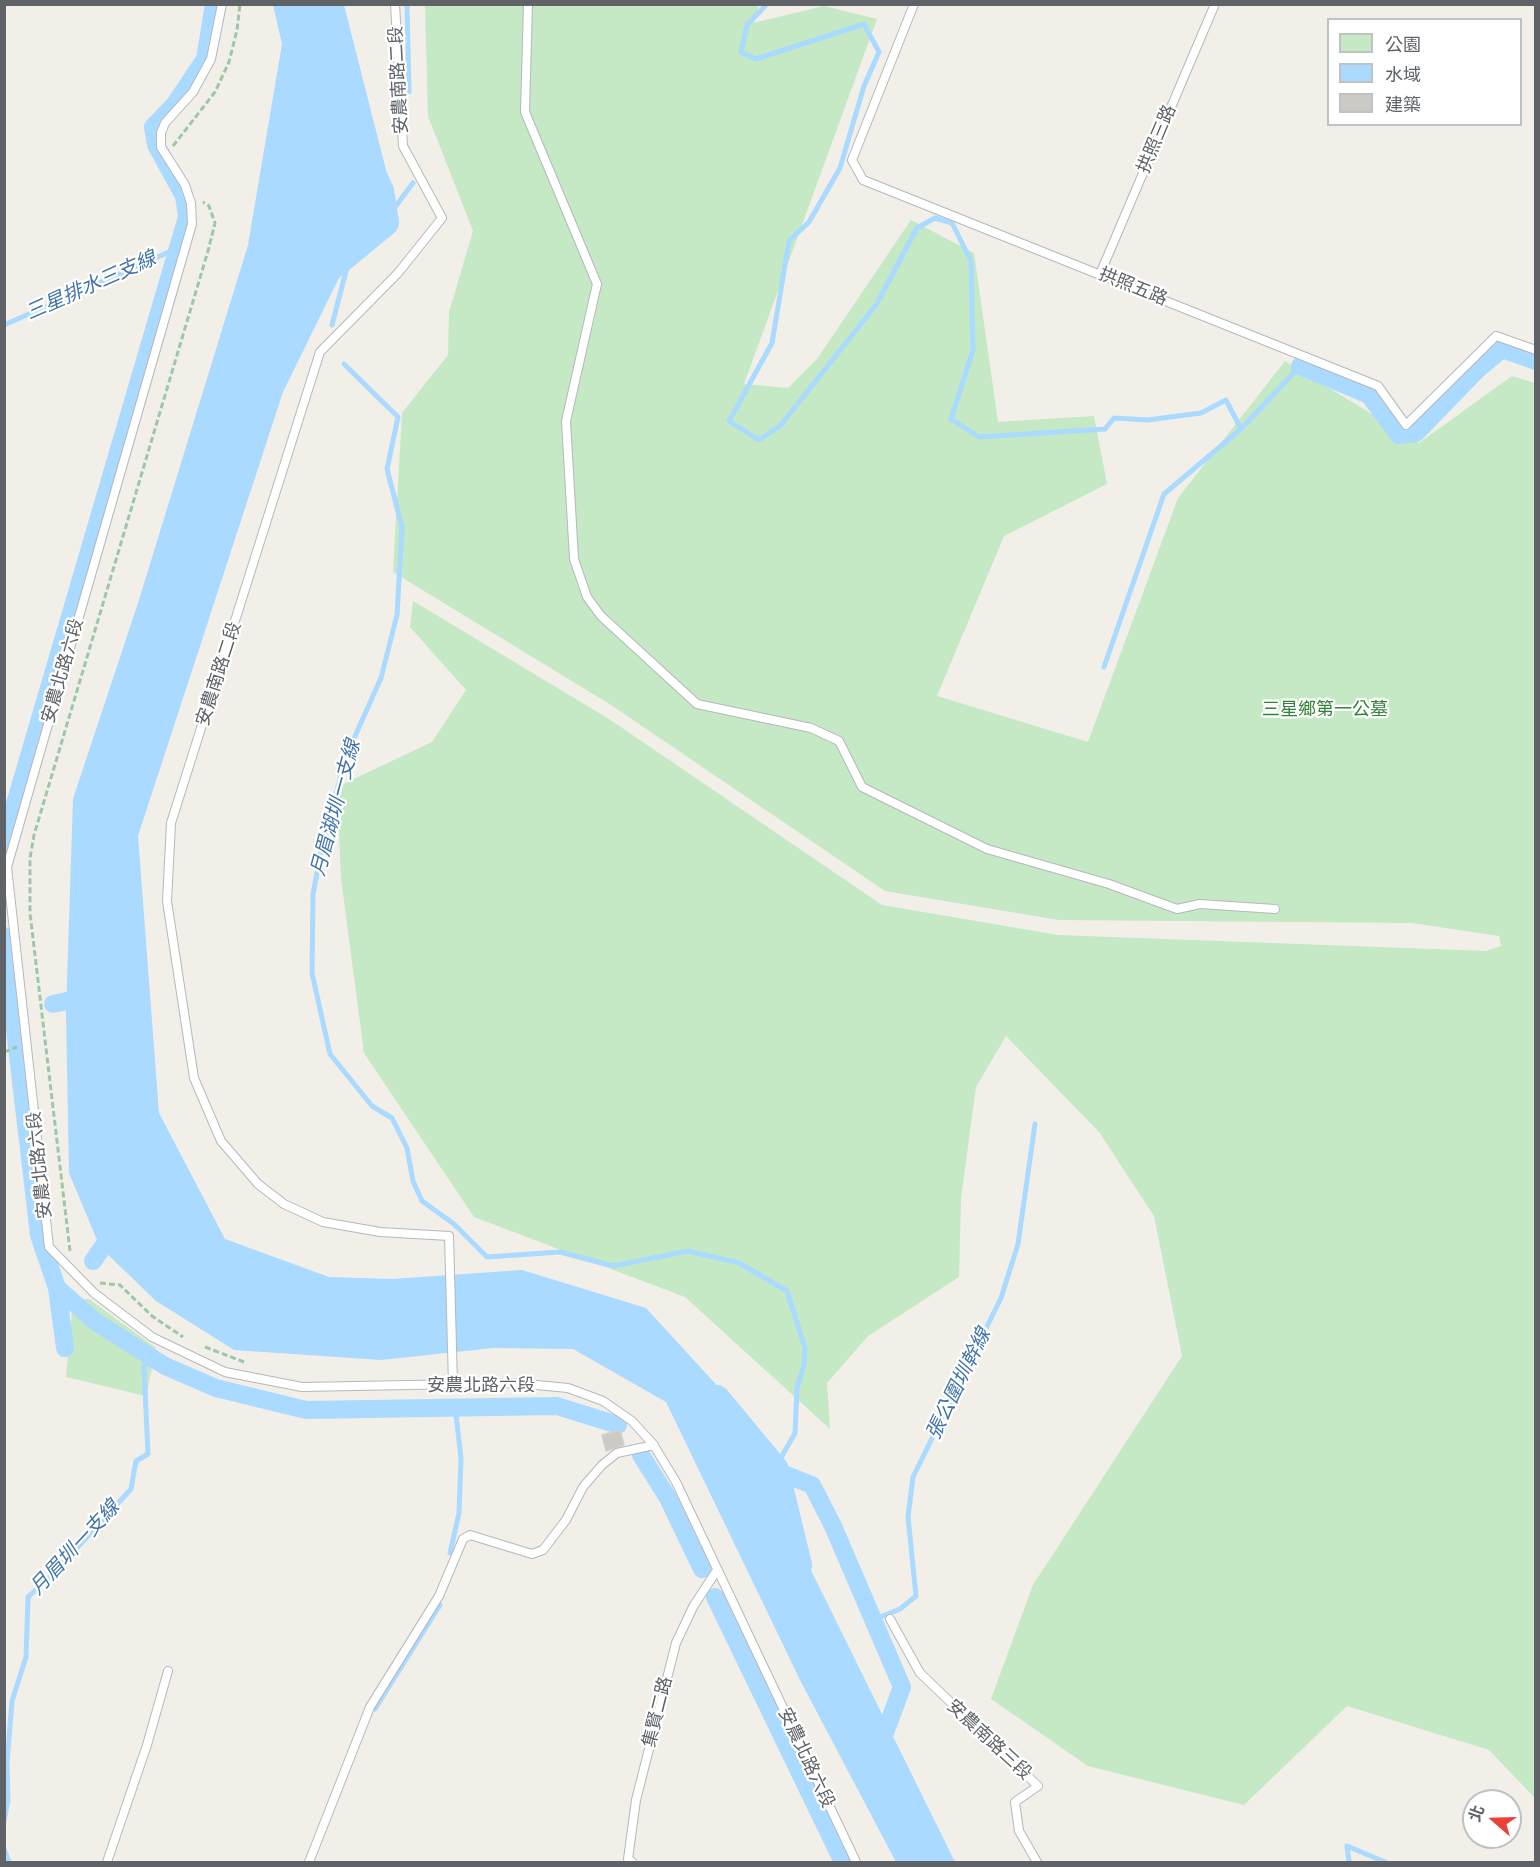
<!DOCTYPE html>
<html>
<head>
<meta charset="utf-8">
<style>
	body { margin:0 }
	#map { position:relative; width:1540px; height:1867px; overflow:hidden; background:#f1efe8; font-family:Karla,"Noto Sans TC",sans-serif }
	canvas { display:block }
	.frame { position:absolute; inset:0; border:6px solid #5f6368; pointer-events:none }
	.legend { position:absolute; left:1327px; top:18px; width:195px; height:108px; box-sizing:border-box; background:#fff; border:2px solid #bfc1c3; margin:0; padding:8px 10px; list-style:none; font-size:18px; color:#5f6368 }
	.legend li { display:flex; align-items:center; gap:12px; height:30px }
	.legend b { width:30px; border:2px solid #bfc1c3 }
	.north { position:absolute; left:1462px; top:1789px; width:60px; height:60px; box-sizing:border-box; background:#fff; border:2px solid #bfc1c3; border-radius:50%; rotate:290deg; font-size:16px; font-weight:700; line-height:24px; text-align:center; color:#5f6368 }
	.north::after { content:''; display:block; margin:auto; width:21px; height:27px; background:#ea4335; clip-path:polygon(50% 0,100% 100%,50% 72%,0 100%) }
</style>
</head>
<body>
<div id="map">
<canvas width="1540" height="1867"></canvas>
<div class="frame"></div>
<ul class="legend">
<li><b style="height:16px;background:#c5e8c5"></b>公園</li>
<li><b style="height:16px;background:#aadaff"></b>水域</li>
<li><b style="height:16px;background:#cccac5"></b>建築</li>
</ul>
<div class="north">北</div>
</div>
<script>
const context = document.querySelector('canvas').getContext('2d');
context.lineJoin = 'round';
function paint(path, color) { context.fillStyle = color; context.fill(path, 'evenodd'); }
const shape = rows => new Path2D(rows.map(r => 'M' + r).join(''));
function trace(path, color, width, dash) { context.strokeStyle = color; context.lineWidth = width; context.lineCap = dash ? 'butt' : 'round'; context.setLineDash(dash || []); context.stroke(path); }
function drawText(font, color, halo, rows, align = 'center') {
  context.font = font + ' Karla,"Noto Sans TC",sans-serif'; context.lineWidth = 4.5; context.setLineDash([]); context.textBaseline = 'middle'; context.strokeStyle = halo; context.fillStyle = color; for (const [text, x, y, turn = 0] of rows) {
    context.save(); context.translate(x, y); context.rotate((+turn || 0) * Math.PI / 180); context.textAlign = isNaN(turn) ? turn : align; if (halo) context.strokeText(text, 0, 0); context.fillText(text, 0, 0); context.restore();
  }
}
const green = shape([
	[425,5,759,5,753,23,824,6,877,19,744,384,788,388,817,359,911,220,974,253,998,422,1094,416,1107,484,1004,536,937,696,1088,742,1178,498,1285,361,1419,443,1512,376,1535,383,1535,1798,1489,1750,1347,1706,1244,1805,1088,1766,991,1699,1033,1585,1182,1356,1154,1216,1099,1132,1006,1036,976,1087,961,1198,959,1277,868,1336,827,1383,830,1429,685,1297,474,1217,364,1053,341,878,337,787,432,742,466,690,410,627,413,601,609,719,882,905,1058,935,1486,951,1501,946,1499,936,1412,923,1059,920,885,891,611,705,393,572,402,413,448,355,449,312,473,231,428,116],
	[89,1299,156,1348,146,1396,66,1377,73,1300]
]);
const water = shape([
	[273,5,344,5,388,178,283,392,138,836,159,1113,225,1239,329,1277,392,1279,522,1270,646,1308,723,1392,955,1862,896,1862,801,1682,666,1402,573,1349,493,1348,381,1360,234,1350,156,1301,100,1247,69,1173,66,1012,73,799,138,603,248,245,282,44]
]);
const stream = shape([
	[407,4,409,92],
	[767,4,747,25,741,52,756,59,864,24,879,52,864,86,840,168,809,222,789,241,772,343,729,421,759,440,780,426,876,305,917,228,935,218,952,223,971,261,973,350,951,419,979,437,1105,429,1114,418,1148,420,1201,413,1226,400,1241,429,1300,366],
	[384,222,413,183],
	[4,325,178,248],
	[332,325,352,248],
	[344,364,398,417,387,469,402,527,397,615,381,678,347,754,323,841,313,894,312,973,330,1054,372,1106,392,1118,407,1148,413,1181,422,1201,454,1224,487,1257,560,1252,613,1266,688,1251,739,1263,787,1291,805,1348,804,1365,797,1388,795,1433,774,1470],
	[1104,667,1164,494,1241,429],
	[450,1553,459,1513,461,1458,455,1406],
	[873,1620,900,1609,916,1596,908,1517,913,1477,1001,1298,1018,1244,1035,1124],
	[375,1709,440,1605],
	[4,1821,8,1800,7,1763,12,1701,26,1657,28,1597,52,1575,131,1489,136,1461,148,1454,144,1367,150,1356],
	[4,1849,9,1862],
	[1349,1862,1347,1846,1385,1862]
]);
const canal = shape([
	[1300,366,1369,395,1399,435,1416,433,1478,369,1502,349,1536,361],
	[4,850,12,814,187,217,184,196,156,145,153,127,175,104,205,59,214,4],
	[4,936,39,1235,57,1288,96,1322,165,1366,216,1388,306,1410,557,1406,618,1425],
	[53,1004,90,996],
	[93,1261,116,1228],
	[57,1288,65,1348],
	[641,1455,668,1498,702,1569],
	[774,1470,812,1485,833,1526,902,1687,880,1746],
	[715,1597,843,1862]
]);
const river = shape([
	[322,273,384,222,379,191,364,159],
	[716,1400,774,1470,797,1565]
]);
const building = shape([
	[620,1430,624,1445,606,1451,602,1435,620,1430]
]);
const path = shape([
	[173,146,215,92,229,62,237,30,240,4],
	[4,1052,17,1047],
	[70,1251,30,913,30,858,34,835,208,251,215,223,209,206,203,202],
	[100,1283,120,1285,152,1316,183,1337],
	[205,1347,244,1362]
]);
const lane = shape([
	[222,4,211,59,193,92,165,123,161,133,161,147,185,185,191,203,192,224,7,867,49,1247,94,1293,152,1337,225,1372,302,1387,515,1383,568,1388,603,1401,632,1421,653,1444,676,1482,856,1862],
	[395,4,403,146,442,218,398,273,320,352,171,823,167,901,194,1078,221,1141,258,1184,284,1204,323,1222,380,1232,449,1236,453,1384],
	[528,4,525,112,597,284,566,421,574,559,587,597,601,616,697,704,811,728,839,741,862,787,987,849,1109,884,1177,909,1200,904,1275,909],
	[914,4,852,160,863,180,1378,386,1406,425,1496,336,1536,350],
	[1100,274,1215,4],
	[890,1619,920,1673,1038,1786,1015,1802,1019,1831,1037,1862],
	[107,1862,147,1745,168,1671],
	[309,1862,370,1707,439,1596,463,1539,470,1535,532,1554,543,1550,566,1520,583,1487,602,1465,617,1453,654,1445],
	[632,1862,628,1859,636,1800,676,1643,693,1607,717,1570]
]);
const streetNames = [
	["安農南路二段",399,80,-93],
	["拱照三路",1157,139,-67],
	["拱照五路",1133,287,22],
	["安農北路六段",63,671,-74],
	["安農南路二段",219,674,-72],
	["安農北路六段",40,1165,-96],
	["安農北路六段",481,1386],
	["集賢二路",658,1712,-76],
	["安農南路三段",989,1740,43],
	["安農北路六段",806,1758,65]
];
const parkNames = [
	["三星鄉第一公墓",1325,710]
];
const waterNames = [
	["三星排水三支線",91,286,-24],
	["月眉湖圳一支線",336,808,-75],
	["張公圍圳幹線",959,1384,-64],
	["月眉圳一支線",75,1548,-47]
];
paint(green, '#c5e8c5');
paint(water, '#aadaff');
trace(stream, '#aadaff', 5);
trace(canal, '#aadaff', 18);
trace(river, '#aadaff', 30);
paint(building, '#cccac5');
trace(building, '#d6d1c6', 1.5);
trace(lane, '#b5b8bc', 10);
trace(path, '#9cc7a9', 3, [6, 3]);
trace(lane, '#fff', 8);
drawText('18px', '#5f6368', '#fff', streetNames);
drawText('18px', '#348238', '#fff', parkNames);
drawText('italic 20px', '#4174aa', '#fff', waterNames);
</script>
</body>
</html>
